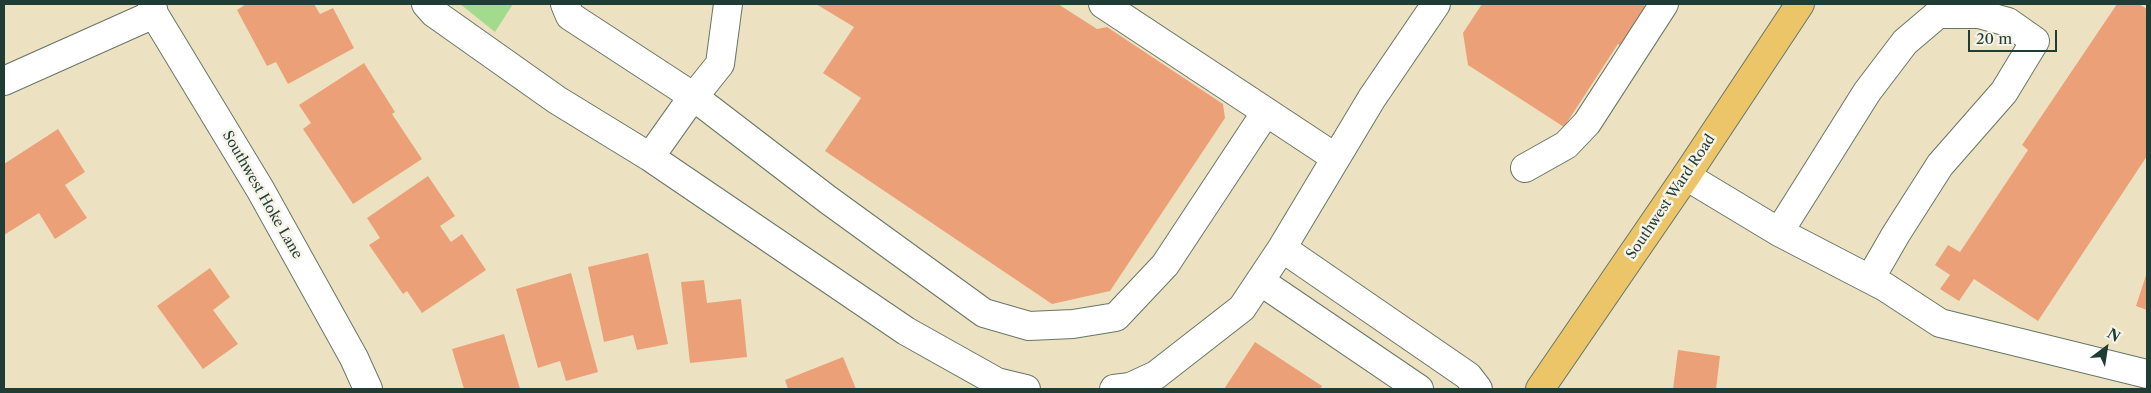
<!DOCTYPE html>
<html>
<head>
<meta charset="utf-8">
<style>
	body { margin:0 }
	#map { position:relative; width:2151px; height:393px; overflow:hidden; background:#ece2c2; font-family:"Libre Caslon Text",serif }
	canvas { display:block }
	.frame { position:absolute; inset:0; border:5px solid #1f3d34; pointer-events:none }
	.north { position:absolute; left:2081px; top:323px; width:50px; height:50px; -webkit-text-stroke:4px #f7f3e8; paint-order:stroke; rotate:31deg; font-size:14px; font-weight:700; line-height:20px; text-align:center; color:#1f3d34 }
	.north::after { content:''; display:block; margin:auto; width:18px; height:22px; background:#1f3d34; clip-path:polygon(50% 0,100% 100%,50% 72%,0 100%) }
	.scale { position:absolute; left:1968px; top:30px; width:89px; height:22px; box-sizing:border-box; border:2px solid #1f3d34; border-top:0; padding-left:6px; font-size:15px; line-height:18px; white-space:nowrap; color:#1f3d34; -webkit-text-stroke:4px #f7f3e8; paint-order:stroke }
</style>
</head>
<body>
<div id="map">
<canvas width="2151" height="393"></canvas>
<div class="frame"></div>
<div class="north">N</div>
<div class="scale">20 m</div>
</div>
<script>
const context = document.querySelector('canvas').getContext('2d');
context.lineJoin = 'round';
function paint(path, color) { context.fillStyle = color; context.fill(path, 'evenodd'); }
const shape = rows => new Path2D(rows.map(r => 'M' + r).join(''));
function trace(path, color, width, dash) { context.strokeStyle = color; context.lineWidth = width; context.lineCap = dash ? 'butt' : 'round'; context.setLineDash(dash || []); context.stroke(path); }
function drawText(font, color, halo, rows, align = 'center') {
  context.font = font + ' "Libre Caslon Text",serif'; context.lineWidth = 5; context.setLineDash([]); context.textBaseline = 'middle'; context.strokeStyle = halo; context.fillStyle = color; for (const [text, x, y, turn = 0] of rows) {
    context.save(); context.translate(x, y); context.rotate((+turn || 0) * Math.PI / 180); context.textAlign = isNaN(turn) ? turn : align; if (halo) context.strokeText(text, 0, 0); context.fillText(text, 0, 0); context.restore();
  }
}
const green = shape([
	[460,4,513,4,495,32]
]);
const building = shape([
	[246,4,314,4,320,14,333,8,354,48,288,84,276,62,267,66,237,10],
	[816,4,1058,4,1097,29,1107,27,1223,104,1225,118,1110,291,1052,304,825,151,861,98,823,73,854,27],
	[1482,4,1642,4,1669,21,1644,60,1618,44,1564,127,1468,65,1463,33],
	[2117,4,2139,4,2147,9,2147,156,2038,321,1974,279,1959,301,1940,289,1950,275,1935,265,1948,245,1960,252,2028,150,2022,145],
	[364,63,395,112,392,114,422,159,353,204,303,129,311,123,299,105],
	[58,129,85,172,65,185,87,218,55,239,39,213,4,235,4,164],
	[428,176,455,216,440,226,451,242,462,234,486,270,422,313,407,291,403,294,369,245,380,238,367,218],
	[648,253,668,344,637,350,633,335,604,342,588,267],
	[210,268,230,297,213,310,238,344,203,369,157,306],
	[2147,272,2147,310,2136,306],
	[571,273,598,372,566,381,560,361,538,368,516,289],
	[704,280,707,303,741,299,747,357,690,363,681,282],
	[504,334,520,389,464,389,452,349],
	[1255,342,1322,386,1320,389,1224,389],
	[1678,350,1720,356,1716,389,1673,389],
	[843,357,856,389,788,389,785,380]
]);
const minor = shape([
	[152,4,154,14,260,189,354,358,368,389],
	[426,4,434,13,557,100,650,157,906,331,997,382,1026,389],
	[565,4,570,16,694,97,827,199,984,313,1029,326,1073,324,1116,317,1165,265,1266,112],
	[1103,4,1336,158],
	[4,81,154,14],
	[650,157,684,109,720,64,728,4],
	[1525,168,1566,145,1587,123,1664,4],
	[1686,176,1779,232,1885,287,1940,323,2147,374],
	[1779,232,1867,92,1905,42,1938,14,1979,14,2008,22,2035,41,2004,92,1940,165,1896,234,1870,279],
	[1282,248,1468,376,1478,389],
	[1260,281,1419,389],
	[1114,389,1130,387,1156,375,1242,308,1282,248,1372,98,1436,4]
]);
const major = shape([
	[1540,389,1686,176,1800,4]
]);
const streetNames = [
	["Southwest Hoke Lane",262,195,60],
	["Southwest Ward Road",1671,197,-56]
];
paint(green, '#a3db8d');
paint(building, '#eca077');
trace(minor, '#677766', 30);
trace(major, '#677766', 30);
trace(minor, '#fff', 28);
trace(major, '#ecc569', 28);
drawText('14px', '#1f3d34', '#f7f3e8', streetNames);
</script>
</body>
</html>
